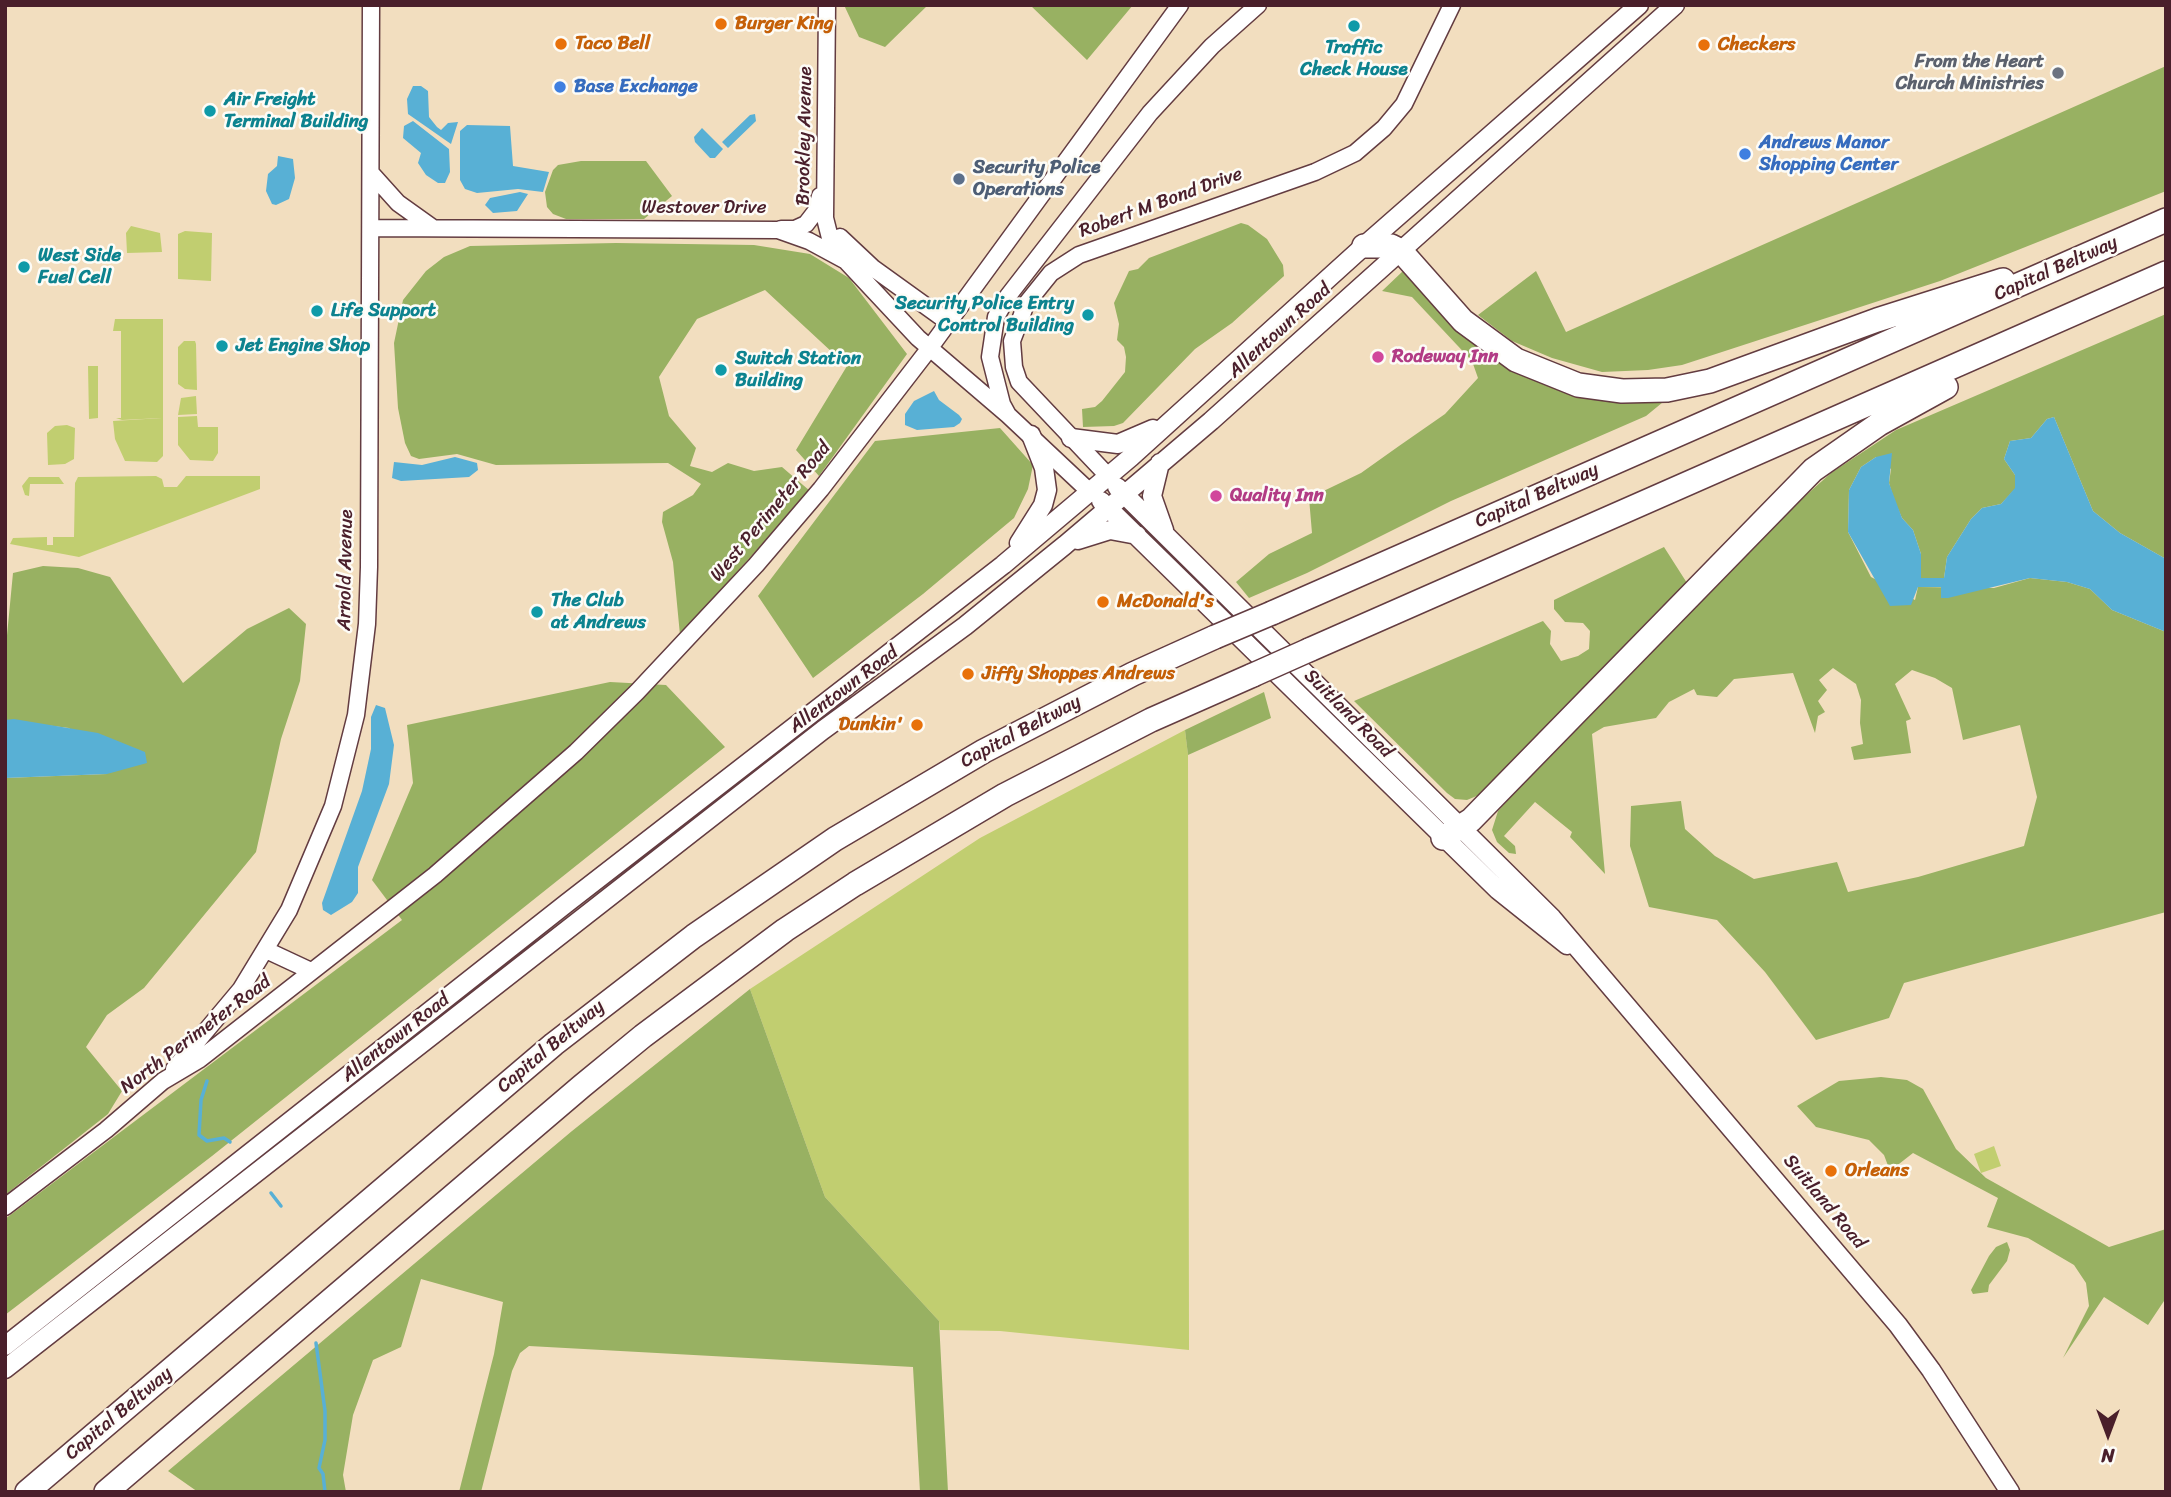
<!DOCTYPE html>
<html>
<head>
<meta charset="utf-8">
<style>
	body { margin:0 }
	#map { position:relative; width:2171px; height:1497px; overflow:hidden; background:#f2debf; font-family:Sriracha,sans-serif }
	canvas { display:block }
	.frame { position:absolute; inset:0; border:7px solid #4a1f2b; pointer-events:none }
	.north { position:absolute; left:2073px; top:1399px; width:70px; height:70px; -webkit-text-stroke:5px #fdfcf7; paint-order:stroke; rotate:180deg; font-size:19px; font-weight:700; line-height:28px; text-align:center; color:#4a1f2b }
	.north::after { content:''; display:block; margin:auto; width:24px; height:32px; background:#4a1f2b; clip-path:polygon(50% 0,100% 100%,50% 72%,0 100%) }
</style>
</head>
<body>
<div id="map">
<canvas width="2171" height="1497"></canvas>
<div class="frame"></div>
<div class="north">N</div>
</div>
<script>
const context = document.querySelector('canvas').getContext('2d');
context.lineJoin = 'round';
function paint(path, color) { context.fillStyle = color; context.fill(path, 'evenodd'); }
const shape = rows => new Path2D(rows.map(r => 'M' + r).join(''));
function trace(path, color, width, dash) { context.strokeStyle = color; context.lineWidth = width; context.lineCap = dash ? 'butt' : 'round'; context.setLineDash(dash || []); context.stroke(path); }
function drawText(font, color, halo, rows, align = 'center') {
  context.font = font + ' Sriracha,sans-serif'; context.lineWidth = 5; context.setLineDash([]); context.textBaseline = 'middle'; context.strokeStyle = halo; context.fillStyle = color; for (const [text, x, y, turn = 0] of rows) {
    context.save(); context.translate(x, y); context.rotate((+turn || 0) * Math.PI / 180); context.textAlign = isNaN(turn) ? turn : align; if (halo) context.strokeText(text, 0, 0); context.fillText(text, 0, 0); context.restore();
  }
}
const green = shape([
	[131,226,160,233,162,252,127,253,126,233],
	[185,231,212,233,211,281,178,279,178,234],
	[115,319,163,319,163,456,157,462,125,461,115,439,113,421,162,418,122,420,116,418,121,418,121,331,113,331],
	[184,341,195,341,196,344,197,390,185,389,178,384,178,347],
	[88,366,98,366,98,418,89,419],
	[196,396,197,414,178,415,181,398],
	[197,416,198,427,218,427,218,453,213,461,190,460,178,445,178,417],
	[67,425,75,428,74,459,65,464,48,465,47,433,55,426],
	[156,476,162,479,164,487,177,487,186,476,260,476,260,489,79,557,10,544,13,538,47,537,47,545,53,545,53,537,74,537,75,483,78,477],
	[29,477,59,477,64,484,30,484,29,496,25,495,22,486],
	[1185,730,1188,755,1189,1350,1000,1331,940,1330,939,1321,825,1197,750,989,980,838],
	[1994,1146,2001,1166,1981,1173,1974,1154]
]);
const forest = shape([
	[844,5,928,5,885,47,859,37],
	[1030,5,1133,5,1087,60],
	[2166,66,2166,191,1940,281,1682,365,1648,370,1602,372,1552,358,1512,341,1478,315,1536,271,1566,332],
	[581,161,646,161,672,196,644,219,566,219,553,214,547,207,545,192,553,170,558,165],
	[1241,223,1248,225,1267,239,1283,265,1284,276,1232,323,1195,349,1123,423,1114,426,1083,427,1082,409,1095,407,1102,401,1125,372,1126,357,1124,347,1117,340,1119,324,1114,303,1129,271,1138,269,1149,258],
	[616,243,754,245,810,254,849,278,907,354,819,476,796,450,847,366,765,290,697,319,659,377,669,416,696,448,690,466,712,472,728,463,754,471,782,467,810,491,680,635,673,562,662,522,663,512,693,495,701,484,668,463,496,465,457,454,419,459,411,456,405,443,398,408,394,343,403,300,426,271,444,257,470,246],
	[1403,271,1503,361,1668,398,1646,416,1451,501,1307,573,1249,598,1236,582,1269,554,1312,533,1309,498,1361,473,1399,446,1445,414,1478,378,1472,361,1412,297,1382,291],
	[2166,314,2166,559,2120,533,2093,511,2054,417,2047,419,2031,438,2010,441,2004,459,2015,475,2016,488,2001,504,1982,508,1971,519,1947,557,1944,578,1921,578,1921,554,1913,530,1902,518,1894,500,1889,483,1891,469,1876,457,1861,467,1849,490,1848,532,1871,577,1915,600,1918,587,1994,588,2030,578,2067,582,2090,589,2112,610,2166,632,2166,912,1904,983,1889,1018,1816,1040,1765,972,1717,920,1649,907,1630,846,1631,806,1681,801,1685,829,1715,856,1754,879,1837,862,1848,892,1918,877,2024,846,2037,797,2020,725,1963,740,1952,688,1935,678,1912,670,1895,684,1911,719,1906,721,1911,753,1854,760,1851,747,1863,744,1860,723,1861,700,1856,684,1833,668,1819,680,1827,690,1818,701,1825,712,1818,716,1815,733,1793,673,1734,679,1717,697,1697,695,1694,689,1669,702,1656,718,1604,727,1592,734,1605,874,1570,837,1572,832,1535,802,1504,836,1515,846,1516,854,1509,853,1497,842,1492,830,1498,811,1538,766,1767,530,1831,473,1896,430],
	[1000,428,1033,465,1028,489,1014,518,923,594,813,678,758,596,875,441],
	[1664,547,1687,583,1479,795,1467,800,1455,799,1447,793,1354,701,1543,621,1551,631,1550,644,1561,661,1578,656,1589,649,1590,631,1583,623,1565,622,1554,609,1554,600],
	[43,566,78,568,110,577,183,683,247,629,289,608,306,624,300,681,281,739,256,852,144,988,107,1015,86,1047,122,1091,108,1114,5,1195,5,778,107,774,69,728,5,720,5,656,13,573],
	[610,682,666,685,725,747,212,1156,5,1315,5,1219,402,920,372,880,413,783,407,725],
	[1264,692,1271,718,1188,755,1185,730],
	[750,989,825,1197,939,1321,948,1492,920,1492,913,1367,529,1346,520,1353,512,1371,481,1492,459,1492,494,1354,503,1302,421,1279,401,1347,373,1360,353,1415,343,1475,346,1492,198,1492,168,1471,572,1131],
	[1881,1077,1907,1080,1923,1089,1956,1149,1986,1178,2109,1247,2166,1229,2166,1298,2148,1325,2104,1297,2063,1358,2089,1306,2086,1283,2074,1265,2028,1238,1987,1227,1998,1198,1913,1153,1890,1171,1884,1155,1869,1140,1816,1127,1797,1106,1839,1081],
	[2007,1242,2010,1250,2007,1261,1989,1285,1988,1292,1973,1294,1971,1290,1989,1256,1996,1247]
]);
const water = shape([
	[413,86,421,86,428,91,429,117,437,127,441,130,448,123,458,122,451,144,408,114,407,99],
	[755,114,756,121,728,148,722,142,750,115],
	[413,121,449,149,450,172,445,183,438,183,426,175,418,163,421,153,403,138,404,126],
	[467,125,510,126,513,166,549,172,543,192,518,189,477,193,465,189,460,180,460,131],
	[702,128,723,149,715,158,710,158,695,142,694,137],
	[278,156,293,159,295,178,289,199,276,205,272,204,266,191,268,174,277,166],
	[520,192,528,194,517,211,493,213,485,205,490,198],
	[934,391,939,400,959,415,962,419,960,423,954,427,917,430,905,425,905,414,914,401],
	[2054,417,2093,511,2120,533,2166,559,2166,632,2112,610,2090,589,2067,582,2030,578,1948,598,1941,598,1941,587,1918,587,1911,605,1890,606,1848,532,1849,490,1861,467,1876,457,1892,453,1889,483,1902,518,1913,530,1921,554,1921,578,1944,578,1947,557,1971,519,1982,508,2001,504,2015,488,2015,475,2004,459,2010,441,2031,438,2047,419],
	[455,457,477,463,478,470,469,477,401,481,392,478,394,462,422,465],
	[376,705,385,708,394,745,389,784,358,867,358,893,352,902,331,915,323,910,322,903,362,791,371,749,371,717],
	[14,719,98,733,145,752,147,763,107,774,5,778,5,720]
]);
const stream = shape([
	[207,1081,201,1100,199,1135,207,1141,224,1138,230,1142],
	[271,1193,281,1206],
	[316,1343,325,1411,325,1440,319,1468,323,1474,325,1492]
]);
const tertiary = shape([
	[827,5,825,218,830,238,845,258],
	[371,173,398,203,433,228],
	[371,228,778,230,809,241,846,261,918,338,1008,415],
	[781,229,795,229,806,224,816,211,820,196],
	[840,237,873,268,948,322],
	[1108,476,1019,382,1014,367,1012,341,1026,304,1051,273,1079,255,1315,172,1355,153,1384,128,1404,104,1452,5],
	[1090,492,1008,415,1002,404,990,357,996,317,1008,296,1150,113,1212,46,1258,5],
	[266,950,311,971],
	[174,1069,241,989,289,910,333,806,356,715,367,624,369,567,371,5],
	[5,1207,106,1130,163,1081,200,1059,435,875,576,752,637,692,756,565,821,489,929,349,1180,5]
]);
const secondary = shape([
	[1071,438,1118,444,1153,429],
	[1160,463,1152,496,1164,530],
	[1117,487,1552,918,1898,1325,1931,1370,2010,1492],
	[1101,501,1498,890,1567,945],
	[1078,540,1110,530,1137,535],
	[1019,543,1043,505,1047,490,1044,468,1031,435],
	[5,1346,567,903,1003,565,1131,457,1364,246,1639,5],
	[5,1369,823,730,965,626,1065,545,1211,421,1675,5]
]);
const motorway = shape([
	[1364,246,1391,246,1401,251,1463,321,1516,360,1578,385,1622,391,1667,390,1710,381,1877,320,2003,280],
	[1272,613,2166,220],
	[1309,650,2166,273],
	[1443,838,1471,820,1813,470,1879,424,1946,387],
	[27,1492,554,1044,694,936,835,839,984,751,1133,674,1215,637],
	[106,1492,582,1086,643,1036,785,930,855,884,1005,795,1151,720,1253,675]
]);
const motorwayBridge = shape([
	[1215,637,1272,613],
	[1253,675,1309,650]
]);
const markers = [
	[721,24,7,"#e8710a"],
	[1354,26,7,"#0f9aa8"],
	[561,44,7,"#e8710a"],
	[1704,45,7,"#e8710a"],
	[2058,73,7,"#6b7280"],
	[560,87,7,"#3f7fe0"],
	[210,111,7,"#0f9aa8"],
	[1745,154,7,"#3f7fe0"],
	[959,179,7,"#5c6f8a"],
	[24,267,7,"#0f9aa8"],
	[317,311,7,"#0f9aa8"],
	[1088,315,7,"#0f9aa8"],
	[222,346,7,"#0f9aa8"],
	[1378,357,7,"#d1479c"],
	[721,370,7,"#0f9aa8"],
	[1216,496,7,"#d1479c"],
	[1103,602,7,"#e8710a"],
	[537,612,7,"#0f9aa8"],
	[968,674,7,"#e8710a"],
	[917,725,7,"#e8710a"],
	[1831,1171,7,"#e8710a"]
];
const foodNames = [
	["Burger King",735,24],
	["Taco Bell",575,44],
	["Checkers",1718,45],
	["McDonald's",1117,602],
	["Jiffy Shoppes Andrews",982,674],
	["Dunkin'",903,725,"right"],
	["Orleans",1845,1171]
];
const cultureNames = [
	["Traffic",1354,48,"center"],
	["Check House",1354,70,"center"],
	["Air Freight",224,100],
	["Terminal Building",224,122],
	["West Side",38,256],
	["Fuel Cell",38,278],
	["Security Police Entry",1074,304,"right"],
	["Control Building",1074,326,"right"],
	["Life Support",331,311],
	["Jet Engine Shop",236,346],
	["Switch Station",735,359],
	["Building",735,381],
	["The Club",551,601],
	["at Andrews",551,623]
];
const worshipNames = [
	["From the Heart",2044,62],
	["Church Ministries",2044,84]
];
const shopNames = [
	["Base Exchange",574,87],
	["Andrews Manor",1759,143],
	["Shopping Center",1759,165]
];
const streetNames = [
	["Brookley Avenue",805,136,-89],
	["Robert M Bond Drive",1161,203,-20],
	["Westover Drive",704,208],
	["Capital Beltway",2056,269,-24],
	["Allentown Road",1280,331,-42],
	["Capital Beltway",1537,496,-24],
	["West Perimeter Road",771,512,-50],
	["Arnold Avenue",346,570,-89],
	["Allentown Road",844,690,-37],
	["Suitland Road",1348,714,45],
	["Capital Beltway",1021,732,-28],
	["North Perimeter Road",196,1035,-37],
	["Allentown Road",396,1038,-38],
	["Capital Beltway",551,1047,-40],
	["Suitland Road",1824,1202,50],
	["Capital Beltway",119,1414,-40]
];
const serviceNames = [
	["Security Police",973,168],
	["Operations",973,190]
];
const hotelNames = [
	["Rodeway Inn",1392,357],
	["Quality Inn",1230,496]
];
paint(green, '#c1ce70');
paint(forest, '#98b162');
paint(water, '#58b0d5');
trace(stream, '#58b0d5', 3.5);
trace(tertiary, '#633c41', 19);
trace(secondary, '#633c41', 21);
trace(motorway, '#633c41', 26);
trace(tertiary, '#fff', 16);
trace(secondary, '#fff', 18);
trace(motorway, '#fff', 23);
trace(motorwayBridge, '#633c41', 26, []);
trace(motorwayBridge, '#fff', 23);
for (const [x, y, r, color] of markers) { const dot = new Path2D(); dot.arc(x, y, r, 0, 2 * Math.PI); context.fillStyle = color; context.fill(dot); trace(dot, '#fdfcf7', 2.5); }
drawText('bold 19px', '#c56008', '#fdfcf7', foodNames, 'left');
drawText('bold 19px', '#0d838f', '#fdfcf7', cultureNames, 'left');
drawText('bold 19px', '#5b616d', '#fdfcf7', worshipNames, 'right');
drawText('bold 19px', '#366cbe', '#fdfcf7', shopNames, 'left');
drawText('19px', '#4a1f2b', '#fdfcf7', streetNames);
drawText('bold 19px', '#4e5e75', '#fdfcf7', serviceNames, 'left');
drawText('bold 19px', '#b23c85', '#fdfcf7', hotelNames, 'left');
</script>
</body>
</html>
